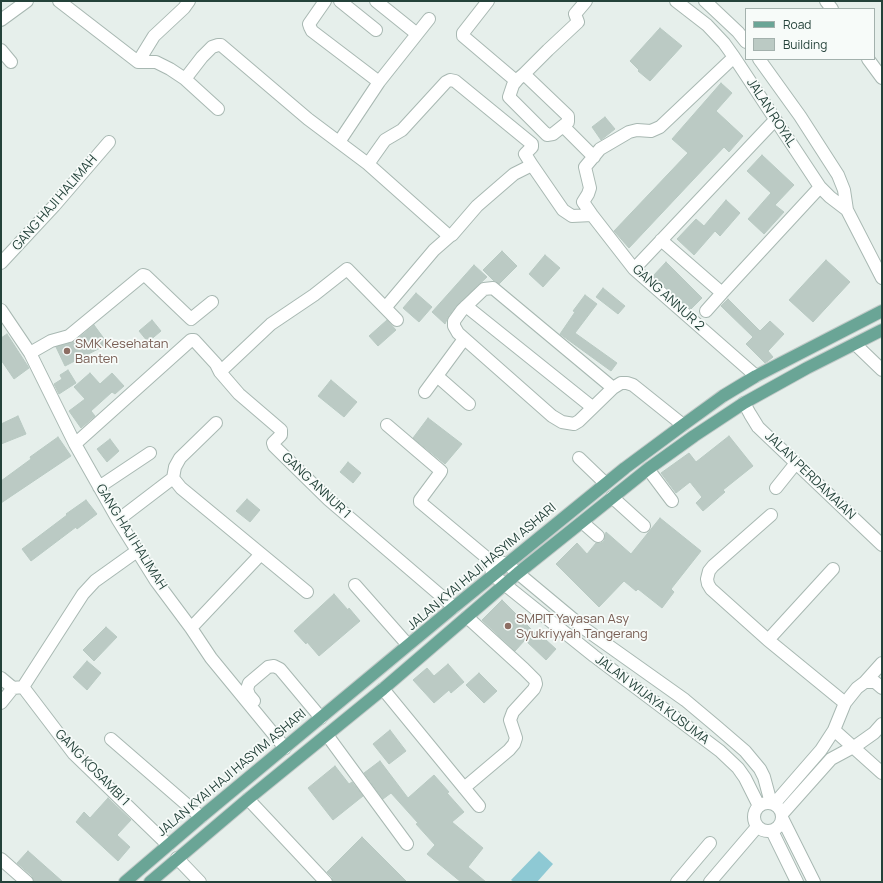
<!DOCTYPE html>
<html>
<head>
<meta charset="utf-8">
<style>
	body { margin:0 }
	#map { position:relative; width:883px; height:883px; overflow:hidden; background:#e6efeb; font-family:Manrope,sans-serif }
	canvas { display:block }
	.frame { position:absolute; inset:0; border:2px solid #24423a; pointer-events:none }
	.legend { position:absolute; left:745px; top:8px; width:130px; height:52px; box-sizing:border-box; background:#f7fbf9; border:1px solid #a3b1ad; margin:0; padding:5px 7px; list-style:none; font-size:12px; color:#24423a }
	.legend li { display:flex; align-items:center; gap:8px; height:20px }
	.legend b { width:20px; border:1px solid #a3b1ad }
</style>
</head>
<body>
<div id="map">
<canvas width="883" height="883"></canvas>
<div class="frame"></div>
<ul class="legend">
<li><b style="height:5px;background:#6aa596"></b>Road</li>
<li><b style="height:11px;background:#bbcac4"></b>Building</li>
</ul>
</div>
<script>
const context = document.querySelector('canvas').getContext('2d');
context.lineJoin = 'round';
function paint(path, color) { context.fillStyle = color; context.fill(path, 'evenodd'); }
const shape = rows => new Path2D(rows.map(r => 'M' + r).join(''));
function trace(path, color, width, dash) { context.strokeStyle = color; context.lineWidth = width; context.lineCap = dash ? 'butt' : 'round'; context.setLineDash(dash || []); context.stroke(path); }
function drawText(font, color, halo, rows, align = 'center') {
  context.font = font + ' Manrope,sans-serif'; context.lineWidth = 3.5; context.setLineDash([]); context.textBaseline = 'middle'; context.strokeStyle = halo; context.fillStyle = color; for (const [text, x, y, turn = 0] of rows) {
    context.save(); context.translate(x, y); context.rotate((+turn || 0) * Math.PI / 180); context.textAlign = isNaN(turn) ? turn : align; if (halo) context.strokeText(text, 0, 0); context.fillText(text, 0, 0); context.restore();
  }
}
const water = shape([
	[539,851,553,864,537,882,514,882,511,880]
]);
const building = shape([
	[660,28,682,46,650,81,638,71,639,70,630,61,660,28],
	[721,83,732,93,716,111,743,136,729,152,724,147,629,248,614,231,688,153,672,139,721,83],
	[605,117,615,129,601,140,592,127,605,117],
	[762,155,794,185,775,205,784,212,764,234,748,219,771,193,747,171,762,155],
	[726,200,740,213,720,236,715,231,694,255,677,239,696,219,704,226,726,200],
	[502,251,517,266,499,284,494,281,483,270,502,251],
	[545,255,560,268,543,287,529,274,545,255],
	[826,260,850,282,813,322,789,300,826,260],
	[666,262,702,298,691,309,653,276,666,262],
	[474,265,487,277,457,305,448,317,445,324,432,312,474,265],
	[603,288,625,306,618,314,596,297,603,288],
	[416,293,432,307,419,322,403,308,416,293],
	[585,295,597,304,575,333,617,363,611,371,560,334,575,312,573,311,585,295],
	[728,299,760,331,770,321,784,334,768,351,773,357,768,361,765,363,746,344,753,337,721,306,728,299],
	[152,320,161,331,148,342,139,331,152,320],
	[387,320,396,330,378,346,369,336,387,320],
	[94,325,108,344,65,366,56,347,74,342,94,325],
	[7,334,29,368,14,379,1,360,1,338,7,334],
	[68,370,76,383,59,394,54,384,62,379,60,375,68,370],
	[90,373,100,384,112,373,124,386,115,394,112,392,91,411,95,416,81,428,69,411,85,399,74,387,90,373],
	[331,380,357,402,344,417,318,396,331,380],
	[18,416,26,434,1,444,1,424,18,416],
	[428,418,462,444,445,464,413,438,428,418],
	[729,436,753,466,723,490,725,492,703,511,696,503,702,497,690,482,676,493,661,473,689,453,696,462,729,436],
	[58,437,71,456,1,503,1,481,31,459,30,457,58,437],
	[110,439,119,451,107,462,97,449,110,439],
	[348,462,361,473,353,483,340,472,348,462],
	[247,499,260,510,250,522,236,511,247,499],
	[86,500,97,514,77,529,76,527,31,561,22,549,67,515,66,514,86,500],
	[660,518,701,551,671,589,674,592,662,608,638,589,636,591,624,581,599,607,556,564,577,543,587,554,596,543,601,543,604,541,606,532,631,554,660,518],
	[334,594,348,610,349,608,360,621,319,656,307,642,306,644,294,631,334,594],
	[502,600,543,641,545,639,556,649,546,660,525,640,515,651,482,620,502,600],
	[106,627,117,637,94,661,83,650,106,627],
	[87,661,101,673,87,690,73,677,87,661],
	[448,664,464,682,451,693,449,690,434,703,413,680,427,668,434,676,448,664],
	[479,673,497,691,484,703,466,685,479,673],
	[390,730,406,751,389,764,373,744,390,730],
	[380,761,408,798,434,775,449,792,447,793,464,812,452,822,483,848,468,867,486,882,461,882,427,854,435,845,416,824,418,823,391,793,383,799,364,773,380,761],
	[335,766,349,784,352,782,363,796,333,820,308,788,335,766],
	[108,798,131,820,117,835,130,847,118,861,76,822,84,812,90,818,108,798],
	[362,837,407,882,333,882,332,877,327,872,362,837],
	[28,851,63,882,34,882,32,876,17,863,28,851]
]);
const minor = shape([
	[59,1,138,62,156,62,170,69,185,79,218,109],
	[325,1,309,24,310,27,312,31,379,82],
	[340,1,376,30],
	[376,1,417,34],
	[488,1,463,33,463,36,516,81],
	[676,1,707,25,724,43,734,57,820,187,830,197,847,210],
	[705,1,738,32,746,42],
	[826,1,832,9],
	[1,20,27,1],
	[1,50,11,62],
	[734,57,660,127,651,131,637,130,629,132,600,149,585,167,590,188,588,194,583,202,592,215,634,269,756,376],
	[759,59,800,116,838,175,844,190,847,210,882,278],
	[868,59,882,78],
	[138,62,154,36,184,8,189,1],
	[524,74,568,116,568,122,553,134,547,135,509,97,513,85,518,79,524,74,548,50,578,22,575,14,586,1],
	[185,79,202,57,212,47,218,45,221,45,308,119,368,164,449,236,452,235,477,206,514,174,532,165,563,210,572,216,592,215],
	[563,126,594,157],
	[339,142,379,82,429,19],
	[368,164,385,140,402,130,446,82,450,80,455,81,532,144,532,147,525,154,532,165],
	[661,240,722,293,820,187],
	[1,263,54,206,109,142],
	[634,269,775,120],
	[466,306,592,407],
	[385,308,434,250,450,236],
	[1,310,30,353,75,444,118,520,156,581,191,628,211,658,285,748],
	[706,311,722,293],
	[855,344,882,370],
	[30,353,51,341,69,336,143,275,146,276,191,319,212,302],
	[220,372,271,324,314,295,347,269,397,320],
	[437,376,469,404],
	[613,388,493,288,484,289,462,310,454,321,454,326,458,333,552,416,562,422,574,424,579,421,613,388,621,383,627,383,633,385,683,425],
	[425,392,464,339],
	[744,403,750,414,758,427,882,545],
	[387,425,441,471,440,473,420,500,420,502,487,558,507,564,585,629,685,700,716,726,745,751,760,769,764,777,771,803],
	[75,444,191,340,194,340,216,364,220,372,239,394,281,430,281,435,273,443,274,446,277,449,329,500,454,607],
	[579,458,605,483],
	[648,469,672,501],
	[173,478,175,467,180,458,216,423],
	[99,487,150,453],
	[776,488,796,463],
	[612,497,644,526],
	[771,515,713,566,709,571,707,579,708,584,711,589,768,640,845,703],
	[118,520,173,478,181,488,307,592],
	[582,522,598,536],
	[487,558,493,575,594,656,720,751,738,768,745,778,759,806],
	[355,585,408,645],
	[191,628,261,554],
	[768,640,833,569],
	[1,678,13,688,23,687,74,754,168,845],
	[865,682,882,663],
	[23,687,83,594,95,581,137,551],
	[383,689,479,806],
	[254,701,249,695,247,689,249,683,268,667,274,666,280,669,321,718],
	[1,703,13,688],
	[834,730,882,773],
	[327,735,407,844],
	[111,739,201,817],
	[464,788,509,750,514,744,516,738,510,720,513,712,534,689,536,684,535,680,524,669,467,617],
	[248,799,326,882],
	'754 817a14 14 0 1 1 28 0a14 14 0 1 1-28 0Z',
	[774,804,821,750,834,730,845,703,857,688,865,682,875,682,882,688],
	[782,814,831,759,857,745,874,733,882,724],
	[782,818,814,882],
	[772,831,797,882],
	[177,858,200,882],
	[1,859,27,882],
	[677,882,710,843],
	[710,882,757,827]
]);
const major = shape([
	[125,882,201,817,454,607,625,468,683,425,723,396,756,376,882,311],
	[150,882,248,799,383,689,518,573,648,469,694,436,744,403,807,368,882,330]
]);
const markers = [
	[67,351,4,"#8d6e63"],
	[508,626,4,"#8d6e63"]
];
const streetNames = [
	["JALAN ROYAL",771,113,57],
	["GANG HAJI HALIMAH",55,203,-49],
	["GANG ANNUR 2",668,298,42],
	["JALAN PERDAMAIAN",810,476,44],
	["GANG ANNUR 1",316,486,43],
	["GANG HAJI HALIMAH",131,537,58],
	["JALAN KYAI HAJI HASYIM ASHARI",482,567,-40],
	["JALAN WIJAYA KUSUMA",652,700,37],
	["GANG KOSAMBI 1",92,768,46],
	["JALAN KYAI HAJI HASYIM ASHARI",232,773,-40]
];
const educationNames = [
	["SMK Kesehatan",75,344],
	["Banten",75,359],
	["SMPIT Yayasan Asy",516,619],
	["Syukriyyah Tangerang",516,634]
];
paint(water, '#8ec9d4');
paint(building, '#bbcac4');
trace(building, '#b8c9c2', 1);
trace(minor, '#a8b8b2', 14);
trace(major, '#c2cac8', 14);
trace(minor, '#fff', 12);
trace(major, '#6aa596', 12);
for (const [x, y, r, color] of markers) { const dot = new Path2D(); dot.arc(x, y, r, 0, 2 * Math.PI); context.fillStyle = color; context.fill(dot); trace(dot, '#f7fbf9', 1.5); }
drawText('13px', '#24423a', '#f7fbf9', streetNames);
drawText('13px', '#785e54', '#f7fbf9', educationNames, 'left');
</script>
</body>
</html>
